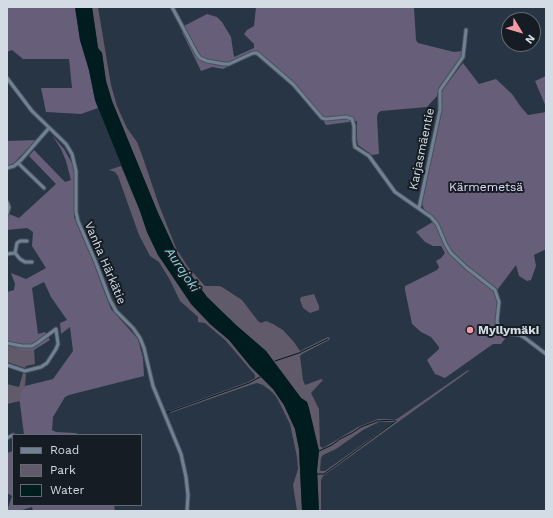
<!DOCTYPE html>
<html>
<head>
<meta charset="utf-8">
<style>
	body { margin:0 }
	#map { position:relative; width:553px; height:518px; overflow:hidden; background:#273544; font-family:"Work Sans",sans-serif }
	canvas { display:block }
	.frame { position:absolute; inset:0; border:8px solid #d3dce5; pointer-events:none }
	.legend { position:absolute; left:12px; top:434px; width:130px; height:72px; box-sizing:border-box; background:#161c23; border:1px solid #626971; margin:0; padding:5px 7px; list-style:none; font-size:12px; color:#d3dce5 }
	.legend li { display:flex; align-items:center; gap:8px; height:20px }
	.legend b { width:20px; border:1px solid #626971 }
	.north { position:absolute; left:501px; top:12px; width:40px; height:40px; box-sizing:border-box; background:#161c23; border:1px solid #626971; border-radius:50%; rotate:128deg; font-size:11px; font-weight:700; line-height:16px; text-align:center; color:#d3dce5 }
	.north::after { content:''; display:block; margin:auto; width:14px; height:18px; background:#f49aa2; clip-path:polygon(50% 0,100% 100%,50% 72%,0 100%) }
</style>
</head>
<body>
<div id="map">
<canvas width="553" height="518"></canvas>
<div class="frame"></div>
<ul class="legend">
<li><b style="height:5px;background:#718092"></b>Road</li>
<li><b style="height:11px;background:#605a6b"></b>Park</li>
<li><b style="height:11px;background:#001c1e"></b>Water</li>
</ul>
<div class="north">N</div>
</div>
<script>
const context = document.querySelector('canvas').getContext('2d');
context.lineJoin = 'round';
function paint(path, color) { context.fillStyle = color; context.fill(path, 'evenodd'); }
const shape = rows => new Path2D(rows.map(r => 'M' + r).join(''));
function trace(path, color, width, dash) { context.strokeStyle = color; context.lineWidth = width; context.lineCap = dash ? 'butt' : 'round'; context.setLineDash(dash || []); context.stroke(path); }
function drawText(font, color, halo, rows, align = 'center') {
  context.font = font + ' "Work Sans",sans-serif'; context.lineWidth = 4; context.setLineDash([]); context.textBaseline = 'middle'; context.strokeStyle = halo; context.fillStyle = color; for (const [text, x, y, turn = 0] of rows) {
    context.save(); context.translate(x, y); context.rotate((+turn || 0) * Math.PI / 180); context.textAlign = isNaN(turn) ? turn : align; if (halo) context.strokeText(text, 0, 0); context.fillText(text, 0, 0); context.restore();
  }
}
const green = shape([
	[92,7,98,7,111,85,117,106,127,128,137,142,142,155,159,205,176,248,188,267,205,286,219,286,222,287,242,300,258,321,261,323,266,321,273,324,283,330,294,342,300,351,328,337,330,338,329,340,302,354,300,356,303,380,305,385,321,379,323,380,311,393,319,409,320,446,323,448,358,427,378,419,397,419,468,370,469,371,323,476,321,480,321,511,319,511,317,470,319,451,307,402,301,398,266,351,236,325,207,297,180,260,158,213,112,101,106,81,102,53,98,48],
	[379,422,394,422,325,471,321,471,320,470,321,458,323,455,336,449,363,430],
	[121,166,140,211,147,232,158,255,210,324,229,340,251,367,273,389,284,405,295,429,299,449,302,511,297,511,293,485,298,469,297,457,290,424,277,398,272,392,263,385,257,383,250,385,170,413,169,411,248,382,255,378,255,375,225,340,205,323,198,322,198,317,180,301,170,280,159,262,150,256,139,235,118,176,115,172,109,170],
	[314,294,319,306,319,310,310,313,303,308,300,300,301,297],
	[7,345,19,350,34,350,35,364,26,366,25,368,7,362],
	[23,373,26,374,25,386,19,396,20,401,7,404,7,384,19,387]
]);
const forest = shape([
	[7,7,75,7,80,40,89,70,95,100,98,108,81,114,46,112,41,88,72,88,69,59,23,59,12,50,7,52],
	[256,7,414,7,416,40,418,43,454,52,462,51,461,59,439,87,437,96,427,107,381,111,378,113,377,117,379,154,372,155,358,145,357,140,357,121,326,125,320,115,294,83,257,52,223,69,212,67,201,71,182,32,184,26,207,14,217,17,222,22,231,37,234,57,254,48,254,44,244,34,247,30,254,26],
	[463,63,479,84,496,79,512,94,521,107,528,115,546,112,546,249,534,255,536,266,531,280,527,281,519,276,516,265,495,293,497,303,496,322,498,329,501,333,507,336,501,344,493,344,445,378,435,374,427,360,439,349,439,347,431,337,421,332,412,324,405,290,405,286,437,270,439,267,436,261,441,258,445,253,441,246,433,246,425,242,416,232,436,220,424,209,422,204,442,107,441,94,443,89],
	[546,76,546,107,535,81],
	[52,135,64,149,73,165,74,172,74,217,93,261,107,299,111,309,138,339,143,358,144,376,69,395,65,397,53,417,52,430,56,432,75,433,82,435,24,435,19,396,22,390,25,386,53,379,73,351,70,327,61,334,60,323,67,320,51,297,44,282,32,288,38,334,45,332,50,340,34,350,19,350,7,345,7,292,14,290,15,284,11,273,26,279,46,268,32,246,33,232,27,228,7,230,7,219,9,214,19,218,56,184,29,156,34,150,65,182,71,180,66,161,61,149],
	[36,140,14,163,7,166,7,141],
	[13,451,13,505,114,505,115,511,33,511,32,507,19,511,7,511,12,496,7,493,7,453]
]);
const water = shape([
	[75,7,92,7,98,48,102,53,106,81,112,101,158,213,180,260,207,297,236,325,266,351,301,398,307,402,309,408,319,451,317,470,319,511,302,511,299,449,295,429,284,405,273,389,251,367,229,340,210,324,191,304,158,255,147,232,140,211,95,100,89,70,80,40]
]);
const stream = shape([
	[275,361,299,353,328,339],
	[166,413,249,383,260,377],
	[319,451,332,445,340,439,352,433,361,427,377,421,395,420],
	[317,474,324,474,396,421]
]);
const minor = shape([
	[172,7,197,54,200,58,207,61,224,64,229,64,253,53,257,53,293,84,322,118,326,119,346,117,352,119,354,126,354,141,355,147,369,156,395,192,431,217,437,224,446,245,451,253,467,268,495,290,499,302,497,321,498,327,501,331,505,333,520,335,525,338,546,354],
	[7,78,32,111,66,144,72,154,76,171,76,212,78,221,96,263,110,300,116,311,133,328,140,338,144,348,153,386,181,454,186,477,188,495,187,511],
	[18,163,44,188],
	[7,168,14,166,21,160,49,128],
	[7,202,9,207,7,214],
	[419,208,440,110,440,90,463,57,466,30],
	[27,241,20,241,17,243,15,253,20,259,25,262,32,262],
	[7,254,15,253],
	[7,343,22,346,32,346,37,343,56,329,58,344,56,349,47,363,41,367,25,371,7,365],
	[7,438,13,435]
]);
const markers = [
	[470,330,4,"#f49aa2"]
];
const streetNames = [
	["Karjasmäentie",422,149,-78],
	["Vanha Härkätie",105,263,67]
];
const parkNames = [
	["Kärmemetsä",486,187]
];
const poiNames = [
	["Myllymäki",478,330]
];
const waterNames = [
	["Aurajoki",182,270,56]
];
paint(green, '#605a6b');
paint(forest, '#675e79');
paint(water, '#001c1e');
trace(stream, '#001c1e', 1);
trace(minor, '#47525e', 5);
trace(minor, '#718092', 3);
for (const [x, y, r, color] of markers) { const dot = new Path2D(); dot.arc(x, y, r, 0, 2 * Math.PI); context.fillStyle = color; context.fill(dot); trace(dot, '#161c23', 1.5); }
drawText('12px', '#d3dce5', '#161c23', streetNames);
drawText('12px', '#e5dbfb', '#161c23', parkNames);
drawText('bold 12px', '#d3dce5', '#161c23', poiNames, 'left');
drawText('italic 13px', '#8bd5da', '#161c23', waterNames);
</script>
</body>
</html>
